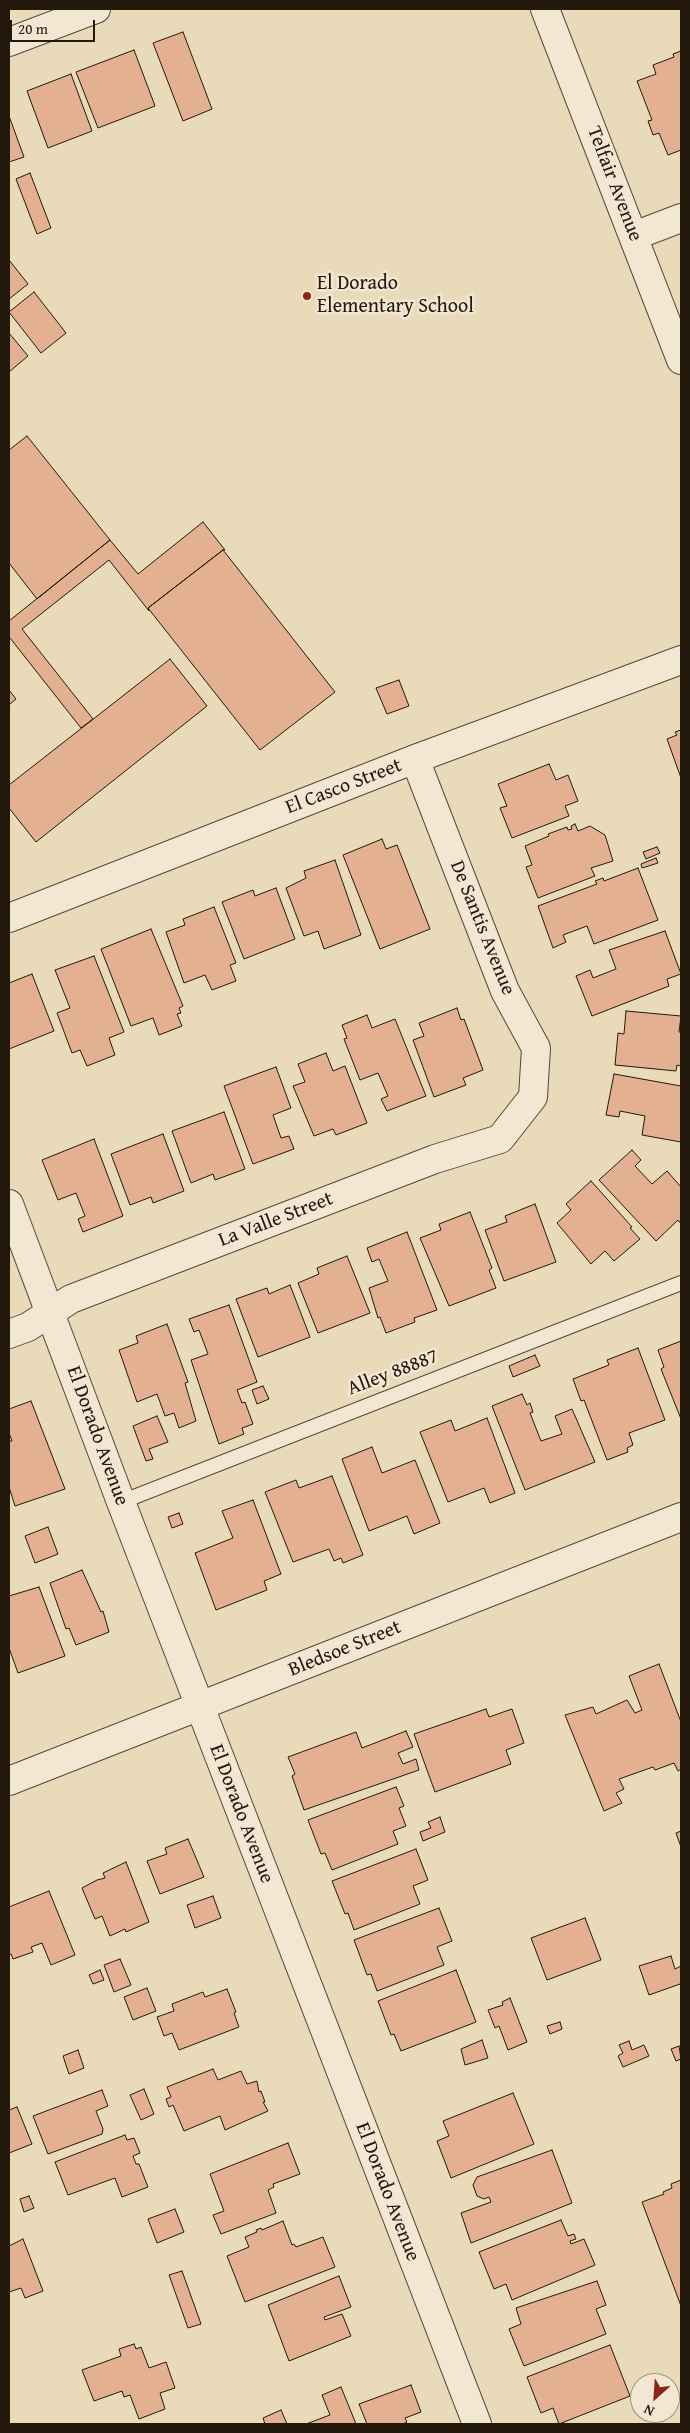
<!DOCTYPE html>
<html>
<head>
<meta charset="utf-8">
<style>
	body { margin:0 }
	#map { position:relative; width:690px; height:2433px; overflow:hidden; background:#e9dab9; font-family:"Gentium Book Plus",serif }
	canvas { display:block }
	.frame { position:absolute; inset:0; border:10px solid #22190c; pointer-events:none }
	.north { position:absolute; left:630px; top:2373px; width:50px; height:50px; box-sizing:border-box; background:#f1e7d2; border:1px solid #9e9583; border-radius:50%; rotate:206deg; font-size:14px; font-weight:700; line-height:20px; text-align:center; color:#22190c }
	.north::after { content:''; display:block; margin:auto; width:18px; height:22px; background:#8f2418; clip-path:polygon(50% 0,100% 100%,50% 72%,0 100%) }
	.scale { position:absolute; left:10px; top:20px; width:85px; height:22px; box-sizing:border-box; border:2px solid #22190c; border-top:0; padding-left:6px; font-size:15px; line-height:18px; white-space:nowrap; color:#22190c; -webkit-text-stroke:4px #f1e7d2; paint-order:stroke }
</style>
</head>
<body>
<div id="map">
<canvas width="690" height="2433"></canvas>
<div class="frame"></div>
<div class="north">N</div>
<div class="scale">20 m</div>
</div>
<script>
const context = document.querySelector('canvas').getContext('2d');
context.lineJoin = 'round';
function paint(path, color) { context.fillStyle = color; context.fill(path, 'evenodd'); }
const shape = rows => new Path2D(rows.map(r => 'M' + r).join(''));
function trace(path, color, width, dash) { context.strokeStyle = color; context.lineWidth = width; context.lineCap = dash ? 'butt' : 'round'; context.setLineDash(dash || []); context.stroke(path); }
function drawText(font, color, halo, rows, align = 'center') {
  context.font = font + ' "Gentium Book Plus",serif'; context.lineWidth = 5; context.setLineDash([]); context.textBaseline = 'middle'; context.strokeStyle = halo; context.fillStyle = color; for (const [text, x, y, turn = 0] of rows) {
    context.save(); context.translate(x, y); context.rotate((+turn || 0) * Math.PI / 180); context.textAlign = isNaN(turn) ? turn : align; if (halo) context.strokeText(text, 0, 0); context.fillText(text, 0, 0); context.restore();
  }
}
const building = shape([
	[183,32,212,109,183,121,153,43,183,32],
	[134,50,155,106,98,128,76,72,134,50],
	[681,51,681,150,668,155,659,133,653,135,648,121,652,120,637,81,656,74,653,65,674,57,673,54,681,51],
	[71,74,92,131,48,148,27,91,71,74],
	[9,116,24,157,9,162,9,116],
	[30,173,51,228,37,234,16,179,30,173],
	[9,260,28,284,9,299,9,260],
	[34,292,66,333,41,353,9,312,34,292],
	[9,333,28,356,9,372,9,333],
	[27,436,110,540,37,599,9,563,9,450,27,436],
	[203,522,225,550,223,550,148,608,149,611,109,560,22,629,93,719,81,728,10,638,9,639,9,621,110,540,138,574,203,522],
	[223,550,335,692,260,750,148,608,223,550],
	[170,659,207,706,36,842,9,808,9,785,170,659],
	[399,680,409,706,387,714,376,688,399,680],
	[9,690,16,699,9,705,9,690],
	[681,730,681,778,667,739,677,735,675,732,681,730],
	[549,764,556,780,568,775,578,801,565,806,569,816,512,838,500,808,507,806,498,784,549,764],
	[575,824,578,831,590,826,605,835,613,861,591,868,595,876,538,898,526,867,532,865,525,846,549,836,548,834,567,827,568,830,572,829,571,826,575,824],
	[382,839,386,849,397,845,430,929,380,949,343,855,382,839],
	[657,847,660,853,646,859,643,852,657,847],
	[656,858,658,863,642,868,641,864,656,858],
	[335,860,361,935,324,949,318,931,304,936,286,888,306,878,304,871,335,860],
	[638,868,658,920,594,944,587,926,563,935,566,942,553,948,538,906,597,884,595,881,603,878,604,881,638,868],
	[276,888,295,939,244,959,222,902,253,890,255,896,276,888],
	[214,907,236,963,230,965,236,981,212,990,205,975,184,983,166,932,185,925,183,919,214,907],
	[151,929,183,1006,179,1008,181,1013,177,1014,182,1026,159,1035,153,1018,131,1026,101,949,151,929],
	[665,931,681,974,667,979,669,986,592,1016,576,976,590,970,593,978,616,969,609,950,665,931],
	[94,956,124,1032,109,1038,115,1055,87,1066,80,1050,72,1053,57,1013,70,1008,55,970,94,956],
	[32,974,54,1031,9,1049,9,983,32,974],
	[457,1008,461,1020,464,1019,483,1070,463,1078,466,1085,434,1097,413,1040,424,1036,419,1023,457,1008],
	[626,1011,681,1016,679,1032,681,1032,681,1066,677,1065,676,1071,615,1065,618,1033,624,1034,626,1011],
	[367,1015,372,1028,395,1019,426,1096,387,1111,381,1099,388,1096,378,1073,360,1080,344,1039,347,1038,342,1025,367,1015],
	[326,1053,333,1071,345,1066,367,1123,336,1135,333,1129,314,1136,293,1086,305,1082,298,1064,326,1053],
	[276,1067,291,1108,273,1115,281,1138,289,1136,294,1149,253,1164,224,1086,276,1067],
	[614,1074,681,1086,681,1142,642,1135,645,1116,620,1111,619,1117,606,1115,614,1074],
	[224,1112,245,1169,215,1180,213,1174,191,1183,172,1131,224,1112],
	[163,1134,184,1191,153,1203,151,1197,130,1205,111,1154,163,1134],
	[94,1139,123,1216,83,1232,78,1219,85,1216,76,1193,58,1200,42,1160,94,1139],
	[632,1150,641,1160,635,1166,652,1184,667,1171,681,1187,681,1224,678,1220,656,1241,599,1180,632,1150],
	[591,1181,632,1227,630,1228,640,1239,614,1261,605,1251,591,1264,557,1223,571,1210,566,1204,591,1181],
	[535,1204,556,1262,504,1281,485,1230,507,1222,505,1216,535,1204],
	[470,1212,492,1268,489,1270,496,1288,449,1306,420,1238,441,1230,439,1224,470,1212],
	[407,1232,437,1310,414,1318,415,1322,386,1333,380,1317,378,1318,369,1288,388,1281,379,1259,372,1262,367,1248,407,1232],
	[347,1256,370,1313,318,1333,298,1283,319,1274,317,1268,347,1256],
	[290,1285,310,1337,258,1357,236,1299,267,1288,269,1294,290,1285],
	[229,1305,257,1382,237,1390,242,1403,245,1402,253,1424,242,1428,244,1434,219,1444,191,1360,208,1354,199,1330,194,1332,189,1319,229,1305],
	[167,1324,188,1382,185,1383,196,1421,179,1428,174,1413,165,1416,157,1394,137,1402,119,1350,138,1343,136,1336,167,1324],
	[681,1341,681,1419,661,1369,664,1367,658,1350,681,1341],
	[638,1348,665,1420,629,1433,633,1445,627,1448,628,1452,607,1460,584,1400,581,1401,573,1379,609,1365,607,1360,638,1348],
	[535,1355,540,1366,513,1377,509,1366,535,1355],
	[263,1386,269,1399,257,1404,252,1390,263,1386],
	[522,1394,527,1405,530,1403,533,1412,530,1413,541,1441,562,1434,555,1416,572,1409,595,1462,525,1490,492,1406,522,1394],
	[31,1401,65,1489,15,1506,9,1487,9,1441,12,1441,9,1433,9,1409,31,1401],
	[157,1416,168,1442,149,1449,153,1459,146,1461,133,1426,157,1416],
	[487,1418,515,1493,490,1503,484,1488,448,1502,420,1432,451,1420,455,1431,487,1418],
	[372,1447,382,1473,415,1460,440,1523,414,1534,407,1516,369,1531,342,1459,372,1447],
	[332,1476,363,1555,343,1563,341,1558,334,1561,329,1549,293,1562,265,1492,296,1480,299,1488,332,1476],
	[253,1500,281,1574,264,1581,267,1590,216,1610,195,1553,233,1538,222,1511,253,1500],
	[179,1513,183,1524,172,1528,168,1517,179,1513],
	[48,1527,58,1554,35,1563,25,1536,48,1527],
	[82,1570,101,1612,103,1611,109,1632,76,1645,69,1628,66,1629,50,1583,82,1570],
	[39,1587,65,1656,18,1673,9,1648,9,1596,39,1587],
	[659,1664,681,1722,681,1769,678,1771,674,1763,655,1770,653,1767,619,1779,624,1789,616,1793,622,1803,604,1811,565,1715,593,1707,596,1714,627,1700,635,1713,642,1710,629,1676,659,1664],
	[486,1709,489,1717,512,1709,524,1743,506,1750,511,1764,435,1792,414,1734,486,1709],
	[406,1731,413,1747,398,1753,403,1764,416,1759,419,1770,304,1810,292,1776,295,1774,288,1757,356,1732,362,1748,406,1731],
	[396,1787,404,1806,399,1808,406,1826,393,1831,398,1844,332,1870,325,1853,321,1854,308,1820,396,1787],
	[440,1817,445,1832,423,1841,420,1832,431,1828,428,1822,440,1817],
	[681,1831,681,1847,676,1833,681,1831],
	[188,1839,204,1877,160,1894,147,1861,167,1854,165,1848,188,1839],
	[416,1849,428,1880,413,1886,420,1904,354,1930,348,1913,345,1914,332,1881,416,1849],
	[126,1862,149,1922,126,1932,125,1929,110,1936,102,1916,95,1919,82,1888,97,1880,105,1878,103,1873,126,1862],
	[49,1891,75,1955,51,1965,42,1943,31,1947,33,1952,13,1959,11,1954,9,1955,9,1907,49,1891],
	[213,1896,221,1918,195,1928,187,1905,213,1896],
	[439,1908,452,1941,437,1947,444,1965,377,1991,371,1974,367,1975,354,1940,439,1908],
	[585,1918,601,1960,547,1980,531,1938,585,1918],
	[671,1956,675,1969,681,1966,681,1987,680,1984,649,1995,639,1966,671,1956],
	[120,1959,131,1985,114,1992,104,1965,120,1959],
	[100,1970,104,1980,93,1984,89,1975,100,1970],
	[456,1970,476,2022,401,2051,394,2034,391,2035,378,2001,456,1970],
	[147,1988,156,2011,133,2020,124,1997,147,1988],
	[227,1989,236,2012,234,2013,239,2027,179,2050,172,2033,164,2036,157,2017,174,2011,172,2004,203,1992,205,1997,227,1989],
	[510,1998,527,2042,508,2050,499,2026,495,2028,488,2010,503,2005,502,2002,510,1998],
	[560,2022,562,2029,550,2034,547,2026,560,2022],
	[482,2040,488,2058,465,2065,461,2049,482,2040],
	[629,2041,632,2050,644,2045,649,2056,623,2067,618,2056,623,2053,619,2045,629,2041],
	[679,2046,681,2059,676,2061,671,2049,679,2046],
	[78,2050,84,2068,69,2074,63,2056,78,2050],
	[213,2069,218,2080,241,2071,247,2084,257,2081,259,2092,261,2091,265,2102,263,2102,268,2111,225,2130,220,2116,184,2131,173,2105,169,2107,166,2099,171,2097,167,2087,213,2069],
	[144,2089,154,2114,141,2120,130,2095,144,2089],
	[102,2090,108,2106,96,2111,103,2129,102,2134,48,2154,33,2116,102,2090],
	[513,2093,534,2144,451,2178,437,2141,449,2136,443,2121,513,2093],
	[17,2107,32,2144,9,2153,9,2110,17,2107],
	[125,2135,127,2140,134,2138,140,2153,133,2156,136,2164,139,2164,148,2187,122,2197,115,2178,68,2195,55,2162,125,2135],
	[288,2143,300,2174,273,2184,274,2187,268,2190,276,2213,221,2234,213,2215,224,2211,210,2174,288,2143],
	[552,2150,572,2203,471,2243,461,2213,491,2202,489,2197,484,2199,477,2196,473,2185,477,2177,552,2150],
	[681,2180,681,2306,642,2202,664,2194,663,2192,672,2188,671,2184,681,2180],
	[29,2196,34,2208,24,2212,20,2199,29,2196],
	[175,2209,184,2232,157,2243,148,2219,175,2209],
	[561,2220,568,2236,574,2234,576,2239,570,2241,571,2244,584,2239,595,2265,512,2300,506,2284,494,2289,479,2252,561,2220],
	[283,2221,292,2245,294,2244,296,2247,323,2237,335,2267,245,2302,227,2256,249,2247,245,2237,257,2232,256,2230,261,2228,262,2230,283,2221],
	[23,2239,43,2291,25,2298,21,2288,9,2292,9,2246,23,2239],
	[182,2271,201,2324,188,2328,169,2275,182,2271],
	[339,2276,351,2307,324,2317,325,2320,342,2314,351,2336,289,2361,268,2305,339,2276],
	[597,2281,606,2305,596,2309,606,2334,524,2366,509,2329,521,2324,516,2308,597,2281],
	[134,2344,136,2349,141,2347,149,2368,166,2362,175,2388,160,2393,165,2409,139,2419,130,2395,124,2397,122,2391,94,2401,82,2370,121,2356,119,2349,134,2344],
	[610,2345,630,2396,559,2424,553,2408,541,2413,527,2377,610,2345],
	[411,2385,421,2412,405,2418,407,2422,403,2424,367,2424,359,2404,411,2385],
	[341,2387,356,2424,306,2424,330,2415,322,2395,341,2387],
	[281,2410,287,2424,265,2424,263,2418,281,2410]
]);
const service = shape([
	[121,1502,681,1283]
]);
const minor = shape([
	[545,9,681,360],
	[9,42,96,9],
	[634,236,681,218],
	[9,918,415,759,681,660],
	[9,1204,121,1502,477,2424],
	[9,1334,28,1327,71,1299,435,1159,500,1139,533,1097,536,1048,505,991,415,759]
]);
const tertiary = shape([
	[9,1781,681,1517]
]);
const markers = [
	[307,296,5,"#8f2418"]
];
const streetNames = [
	["Telfair Avenue",614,184,69],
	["El Casco Street",344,787,-21],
	["De Santis Avenue",482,928,68],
	["La Valle Street",276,1220,-21],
	["Alley 88887",393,1373,-21],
	["El Dorado Avenue",97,1436,70],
	["Bledsoe Street",345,1649,-22],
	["El Dorado Avenue",241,1814,69],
	["El Dorado Avenue",387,2192,69]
];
const poiNames = [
	["El Dorado",317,284],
	["Elementary School",317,307]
];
paint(building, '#e3b192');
trace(building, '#22190c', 1);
trace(service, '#544937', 16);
trace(minor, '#544937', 30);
trace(tertiary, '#544937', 30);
trace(service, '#f1e7d2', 14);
trace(minor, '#f1e7d2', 28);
trace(tertiary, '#f1e7d2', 28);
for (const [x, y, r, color] of markers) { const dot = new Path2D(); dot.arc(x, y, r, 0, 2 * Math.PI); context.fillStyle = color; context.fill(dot); trace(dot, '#f1e7d2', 2); }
drawText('20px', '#22190c', '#f1e7d2', streetNames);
drawText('20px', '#22190c', '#f1e7d2', poiNames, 'left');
</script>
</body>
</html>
